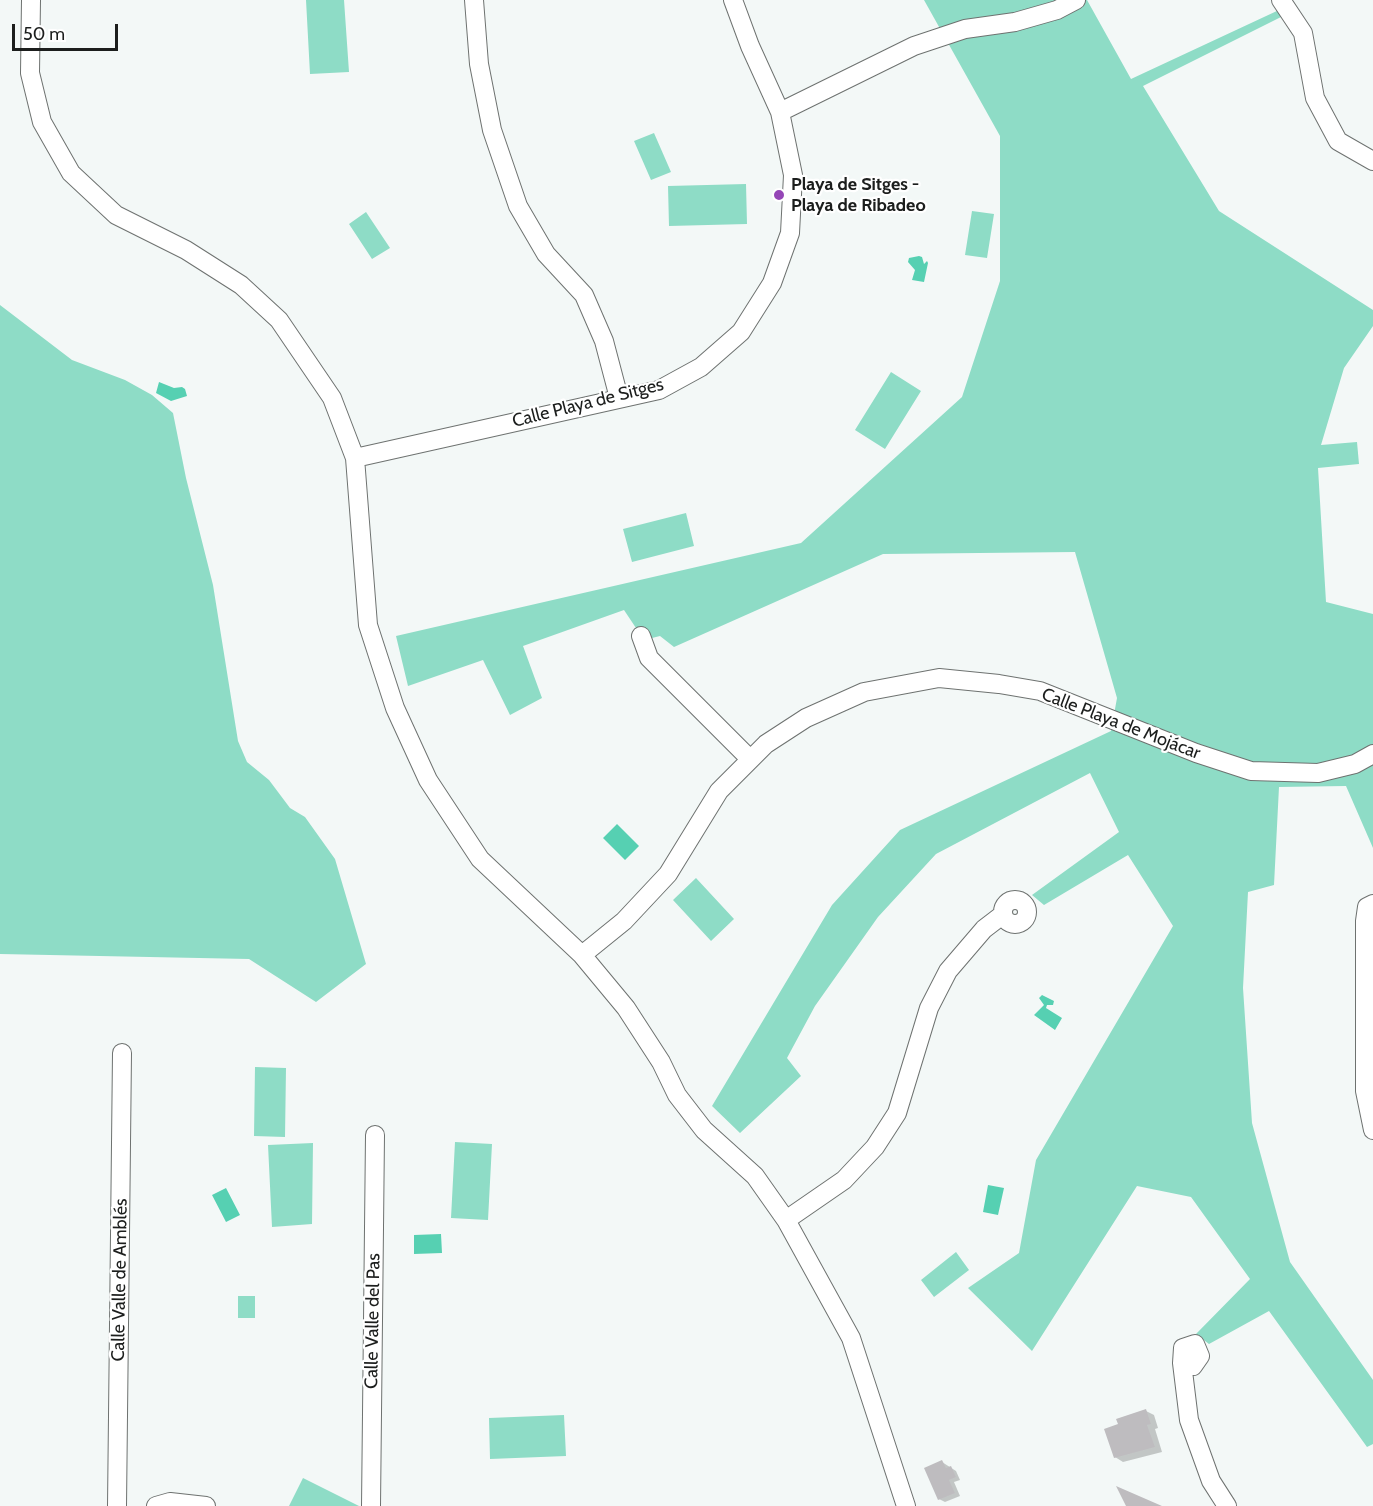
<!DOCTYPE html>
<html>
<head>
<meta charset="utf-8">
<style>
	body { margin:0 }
	#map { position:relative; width:1373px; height:1506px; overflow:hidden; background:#f3f8f7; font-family:Cabin,sans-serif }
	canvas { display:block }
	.scale { position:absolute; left:12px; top:24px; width:106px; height:27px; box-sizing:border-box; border:3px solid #1c1e1d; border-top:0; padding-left:8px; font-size:18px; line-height:21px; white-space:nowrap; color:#1c1e1d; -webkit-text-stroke:4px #fff; paint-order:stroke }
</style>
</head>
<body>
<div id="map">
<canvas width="1373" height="1506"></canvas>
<div class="scale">50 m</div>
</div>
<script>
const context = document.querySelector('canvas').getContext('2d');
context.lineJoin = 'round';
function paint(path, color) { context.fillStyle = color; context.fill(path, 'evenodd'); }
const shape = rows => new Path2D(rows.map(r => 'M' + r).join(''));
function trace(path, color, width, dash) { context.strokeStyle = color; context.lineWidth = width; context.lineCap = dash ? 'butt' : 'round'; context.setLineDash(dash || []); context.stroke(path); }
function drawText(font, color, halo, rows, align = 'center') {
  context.font = font + ' Cabin,sans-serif'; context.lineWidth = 4.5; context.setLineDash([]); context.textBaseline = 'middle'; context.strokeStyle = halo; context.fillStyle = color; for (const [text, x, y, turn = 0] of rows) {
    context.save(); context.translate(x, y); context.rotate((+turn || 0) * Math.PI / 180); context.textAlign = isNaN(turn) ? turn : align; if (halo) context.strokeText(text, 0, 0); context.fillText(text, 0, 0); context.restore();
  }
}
const green = shape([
	[306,0,344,0,349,72,310,74],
	[924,0,1087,0,1131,79,1279,10,1283,16,1143,86,1219,211,1373,310,1373,326,1344,368,1321,445,1357,442,1359,464,1318,468,1326,602,1373,614,1373,848,1346,786,1279,787,1274,885,1248,892,1243,988,1252,1123,1290,1262,1373,1380,1373,1444,1367,1447,1269,1311,1209,1344,1196,1334,1250,1279,1191,1197,1137,1186,1032,1351,968,1288,1019,1253,1036,1160,1173,926,1128,855,1044,905,1032,895,1119,832,1090,773,936,854,878,917,815,1006,787,1058,801,1076,740,1133,712,1106,832,905,900,830,1111,731,1117,698,1075,552,883,554,674,647,660,636,644,640,624,610,523,646,542,698,510,715,483,660,408,686,396,636,801,543,962,397,1000,281,1000,136],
	[654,133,671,172,651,180,634,141],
	[746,184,747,224,669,226,668,186],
	[972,211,994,214,987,258,965,255],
	[366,212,390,248,372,259,349,224],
	[0,305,72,360,125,380,152,395,173,413,186,478,213,585,238,741,247,762,269,780,290,808,305,817,335,859,366,964,316,1002,249,959,0,954],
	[891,372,921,391,885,449,855,430],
	[686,513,694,546,632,562,623,529],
	[696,878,734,919,711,941,673,900],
	[255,1067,286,1068,285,1137,254,1136],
	[455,1142,492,1144,488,1220,451,1218],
	[313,1143,312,1224,272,1227,268,1145],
	[956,1252,969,1270,934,1297,921,1280],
	[238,1296,255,1296,255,1318,238,1318],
	[564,1415,566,1456,490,1459,489,1418],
	[303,1478,359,1506,289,1506]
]);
const water = shape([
	[919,256,922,257,924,264,927,261,928,263,924,282,912,280,915,270,908,262,909,258],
	[159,382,174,388,182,387,185,389,187,396,171,401,156,393],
	[617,824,639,846,625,860,603,838],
	[1042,995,1054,1001,1053,1005,1047,1005,1046,1008,1062,1018,1055,1030,1034,1015,1044,1005,1039,998],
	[988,1185,1004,1188,998,1215,983,1212],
	[226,1188,240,1215,226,1222,212,1195],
	[441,1234,442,1253,414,1254,414,1235]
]);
const shadow = shape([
	[1146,1411,1154,1415,1158,1428,1155,1429,1162,1452,1123,1462,1115,1457,1119,1425],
	[942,1462,956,1471,960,1480,954,1482,960,1496,945,1502,939,1499]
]);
const building = shape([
	[1146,1409,1151,1424,1147,1425,1155,1447,1114,1458,1104,1429,1118,1424,1116,1419],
	[942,1460,946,1468,951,1466,956,1477,949,1480,955,1493,938,1500,924,1468],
	[1116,1486,1162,1506,1126,1506]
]);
const minor = shape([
	[31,0,30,73,42,122,71,173,116,215,186,250,241,285,279,320,332,398,355,458,368,625,395,708,428,780,480,859,582,955,626,1008,661,1062,677,1095,704,1130,755,1176,786,1220,851,1338,906,1506],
	[474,0,479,64,492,130,518,206,546,254,584,295,604,341,619,398],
	[1281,0,1303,33,1315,98,1338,141,1373,161],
	[780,112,914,46,965,29,1015,22,1057,10,1076,0],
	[355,458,659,390,701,367,741,332,772,283,790,233,793,175,780,112,750,46,733,0],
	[641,636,649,658,750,759],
	'1003 912a12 12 0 1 1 24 0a12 12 0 1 1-24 0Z',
	[1373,904,1367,907,1365,921,1365,1091,1373,1130],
	[582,955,624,921,668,874,719,791,766,744,806,718,864,692,939,678,999,684,1040,691,1196,753,1251,771,1318,773,1355,764,1373,754],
	[786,1220,844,1180,875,1147,897,1113,929,1008,948,971,984,929,1001,916],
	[1182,1363,1193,1366,1200,1356,1195,1344,1183,1348,1182,1363,1189,1420,1211,1481,1227,1506],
	[117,1506,122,1053],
	[156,1506,170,1502,206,1506],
	[371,1506,375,1135]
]);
const markers = [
	[779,195,6,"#9546b7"]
];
const poiNames = [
	["Playa de Sitges -",791,185],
	["Playa de Ribadeo",791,206]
];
const streetNames = [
	["Calle Playa de Sitges",588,403,-14],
	["Calle Playa de Mojácar",1121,724,21],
	["Calle Valle de Amblés",120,1280,-89],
	["Calle Valle del Pas",373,1321,-89]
];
paint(green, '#8edcc6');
paint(water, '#56d0b2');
paint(shadow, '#0003');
paint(building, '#bebcbf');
trace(minor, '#6e7270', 20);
trace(minor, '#fff', 18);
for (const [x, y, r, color] of markers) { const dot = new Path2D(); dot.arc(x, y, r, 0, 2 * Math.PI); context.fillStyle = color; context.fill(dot); trace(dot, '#fff', 2); }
drawText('bold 18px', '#1c1e1d', '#fff', poiNames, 'left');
drawText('18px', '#1c1e1d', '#fff', streetNames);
</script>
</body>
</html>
